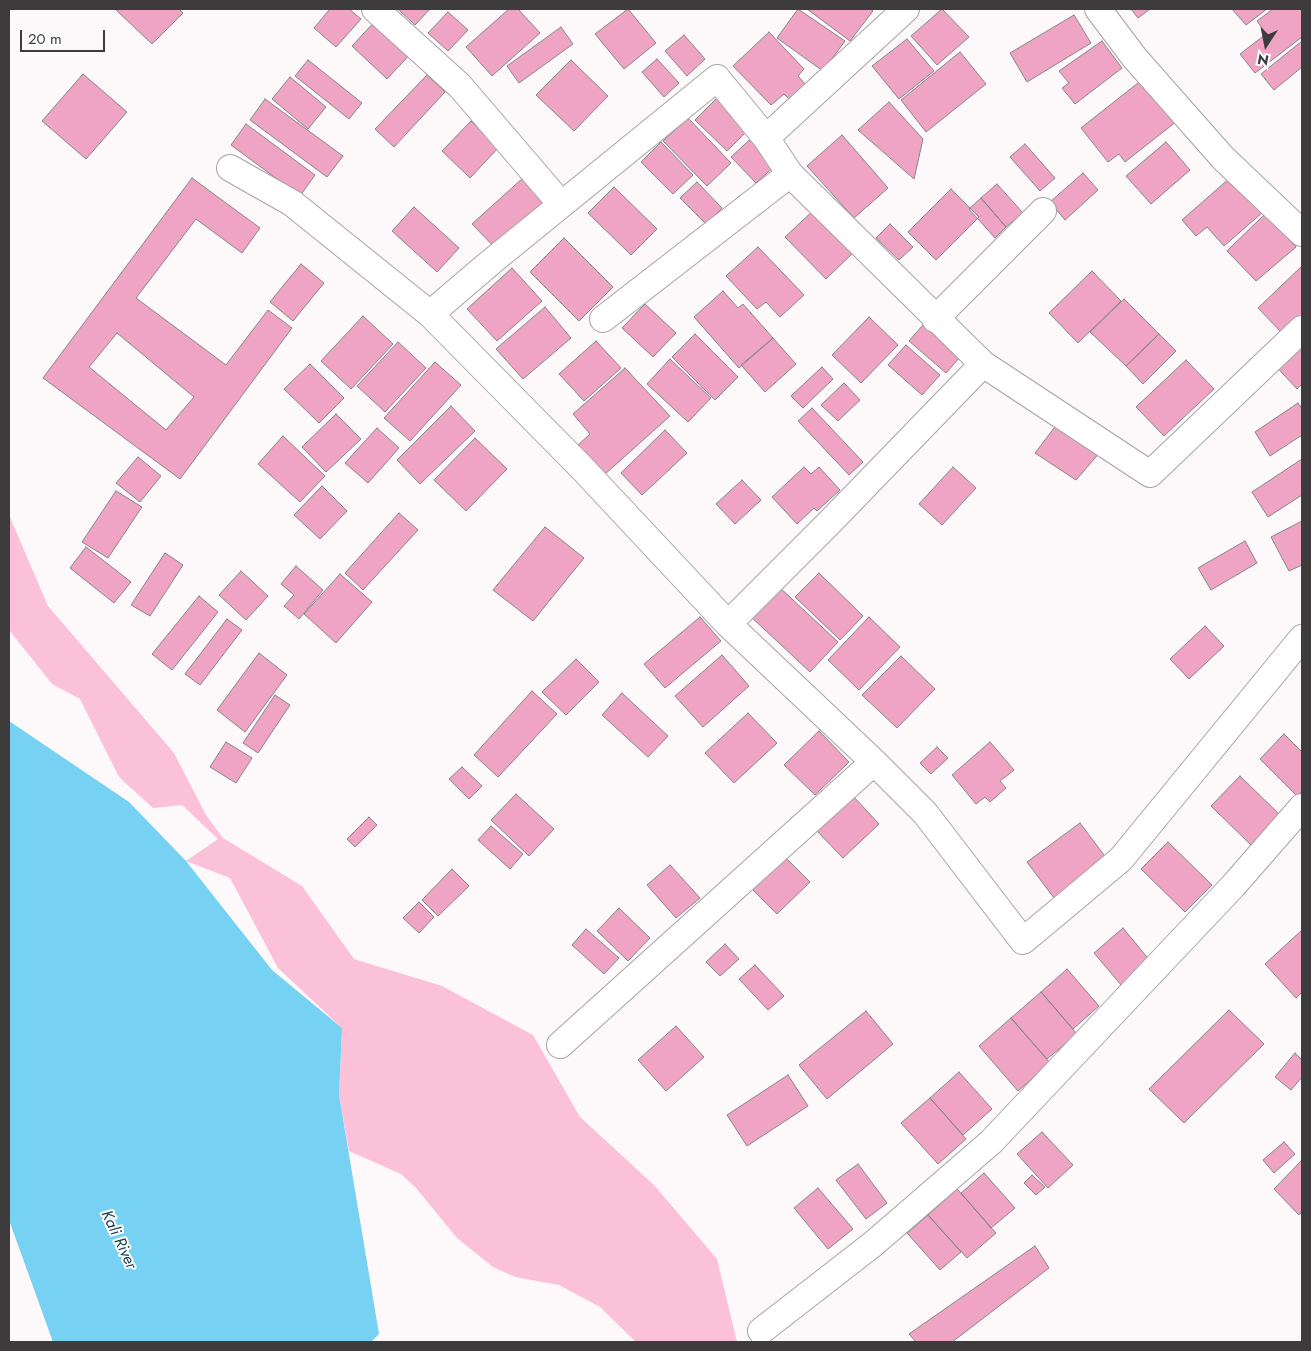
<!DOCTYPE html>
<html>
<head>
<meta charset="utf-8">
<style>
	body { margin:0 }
	#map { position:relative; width:1311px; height:1351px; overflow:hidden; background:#fdf8fa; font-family:Jost,sans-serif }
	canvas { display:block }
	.frame { position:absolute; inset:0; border:10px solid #3d3b3b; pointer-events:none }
	.north { position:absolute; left:1241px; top:20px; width:50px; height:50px; -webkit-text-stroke:4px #fff; paint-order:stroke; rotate:191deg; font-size:14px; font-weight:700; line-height:20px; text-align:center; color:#3d3b3b }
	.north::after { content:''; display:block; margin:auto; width:18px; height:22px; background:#3d3b3b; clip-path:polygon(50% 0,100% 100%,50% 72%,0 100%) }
	.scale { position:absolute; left:20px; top:30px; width:85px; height:22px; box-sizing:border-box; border:2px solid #3d3b3b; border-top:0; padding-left:6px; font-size:15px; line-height:18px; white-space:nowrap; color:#3d3b3b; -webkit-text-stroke:4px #fff; paint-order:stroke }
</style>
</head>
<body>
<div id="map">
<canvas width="1311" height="1351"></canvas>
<div class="frame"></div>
<div class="north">N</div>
<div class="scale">20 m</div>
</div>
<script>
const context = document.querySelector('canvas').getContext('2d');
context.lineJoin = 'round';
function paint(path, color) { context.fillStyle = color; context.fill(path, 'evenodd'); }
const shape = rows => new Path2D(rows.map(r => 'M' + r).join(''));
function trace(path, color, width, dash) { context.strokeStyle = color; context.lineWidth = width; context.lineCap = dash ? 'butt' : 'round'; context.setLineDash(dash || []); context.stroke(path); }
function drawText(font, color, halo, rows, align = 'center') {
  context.font = font + ' Jost,sans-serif'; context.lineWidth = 4; context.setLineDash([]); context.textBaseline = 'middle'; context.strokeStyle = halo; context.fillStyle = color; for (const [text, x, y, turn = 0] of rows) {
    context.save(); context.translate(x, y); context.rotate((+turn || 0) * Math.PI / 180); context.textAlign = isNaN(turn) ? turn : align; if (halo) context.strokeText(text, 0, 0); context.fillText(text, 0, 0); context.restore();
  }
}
const green = shape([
	[9,515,48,606,174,753,206,815,223,838,302,886,354,959,442,986,533,1035,580,1117,654,1185,717,1259,737,1342,636,1342,600,1307,559,1285,515,1277,493,1267,457,1238,416,1188,401,1174,349,1151,339,1095,342,1028,278,968,230,878,186,861,218,839,182,805,153,808,119,777,80,699,52,684,9,630]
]);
const water = shape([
	[9,721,129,802,186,861,272,970,342,1028,339,1095,379,1334,371,1342,53,1342,9,1220]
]);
const building = shape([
	[115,9,179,9,183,13,152,44,115,9],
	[330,9,349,9,361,19,336,47,314,28,330,9],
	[398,9,430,9,415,25,398,9],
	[509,9,518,9,540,33,492,76,466,47,509,9],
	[628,9,656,43,624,69,595,34,628,9],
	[798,9,845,41,823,71,777,38,798,9],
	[807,9,870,9,873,11,850,41,807,9],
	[942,9,969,37,937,65,911,36,942,9],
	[1131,9,1150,9,1138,18,1131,9],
	[1232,9,1267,9,1246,25,1232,9],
	[1273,9,1302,9,1302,37,1255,73,1240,54,1266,34,1257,21,1273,9],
	[448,12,468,30,448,51,428,33,448,12],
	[1074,15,1091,43,1027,82,1010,53,1074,15],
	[379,17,414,50,387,79,352,46,379,17],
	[561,27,573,44,519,83,507,66,561,27],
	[769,32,804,69,798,76,806,85,790,100,784,94,771,105,733,66,769,32],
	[684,35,705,59,687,76,665,51,684,35],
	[907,39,934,71,899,99,872,66,907,39],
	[1102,41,1122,68,1075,104,1062,88,1069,83,1059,71,1102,41],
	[1302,41,1302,67,1274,90,1261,74,1302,41],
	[960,52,986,84,926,132,901,100,960,52],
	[657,59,679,83,664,97,642,72,657,59],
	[308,60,362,103,349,119,295,76,308,60],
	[571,60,608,96,574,131,536,95,571,60],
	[83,74,127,112,86,159,42,121,83,74],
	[427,75,445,92,394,147,375,129,427,75],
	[290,77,326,107,308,129,272,99,290,77],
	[1143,79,1177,121,1125,162,1119,154,1108,162,1081,128,1143,79],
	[718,97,750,128,727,151,695,120,718,97],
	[265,99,343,156,327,177,250,120,265,99],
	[889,102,923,139,914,179,858,130,889,102],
	[688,118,731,163,707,186,663,141,688,118],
	[471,121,499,147,470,178,442,151,471,121],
	[246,124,315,175,300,196,231,145,246,124],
	[755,135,779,162,756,183,731,157,755,135],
	[842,135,888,188,854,218,807,166,842,135],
	[661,142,693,175,673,194,641,162,661,142],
	[1166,142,1190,170,1151,204,1126,176,1166,142],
	[1025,144,1055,178,1040,191,1010,157,1025,144],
	[1083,173,1098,190,1065,220,1050,202,1083,173],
	[524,177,550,205,499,252,472,224,524,177],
	[1231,177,1263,212,1224,246,1207,227,1196,236,1182,220,1231,177],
	[192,178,260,228,242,253,196,219,136,298,226,365,268,310,292,328,180,479,43,378,192,178],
	[117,333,194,397,166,430,89,367,117,333],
	[697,182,722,208,706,224,680,198,697,182],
	[997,184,1023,213,1006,227,981,198,997,184],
	[614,187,657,229,631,255,588,213,614,187],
	[951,189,979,217,936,260,908,232,951,189],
	[981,198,1006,227,995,238,969,209,981,198],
	[414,207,459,248,437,272,392,231,414,207],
	[816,208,857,249,826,279,785,237,816,208],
	[1266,213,1296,247,1256,281,1227,251,1266,213],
	[890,224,913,247,899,260,876,238,890,224],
	[564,238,613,287,579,321,530,272,564,238],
	[758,247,804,295,780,317,766,302,757,309,726,276,758,247],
	[301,264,324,283,293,321,270,302,301,264],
	[1302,266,1302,316,1283,334,1258,308,1302,266],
	[512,268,542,301,497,341,467,309,512,268],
	[1092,271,1121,301,1078,343,1049,313,1092,271],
	[723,291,738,308,743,304,773,338,739,368,694,317,723,291],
	[1124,299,1159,334,1126,366,1090,332,1124,299],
	[645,304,676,333,653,357,622,328,645,304],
	[545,307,571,338,523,379,496,349,545,307],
	[363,316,393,344,351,389,321,361,363,316],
	[869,317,898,345,861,383,832,355,869,317],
	[923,325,960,357,946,373,909,341,923,325],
	[695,334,738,377,715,400,672,357,695,334],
	[1159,334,1176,351,1143,384,1126,366,1159,334],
	[1302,335,1302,384,1297,389,1272,362,1302,335],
	[773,338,796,364,765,392,741,365,773,338],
	[596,341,621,368,584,401,559,374,596,341],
	[398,342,426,368,385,412,357,386,398,342],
	[906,345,940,375,922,395,888,365,906,345],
	[670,359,711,398,688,422,647,384,670,359],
	[1186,360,1214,389,1164,436,1136,407,1186,360],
	[435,362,461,385,410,441,384,418,435,362],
	[310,364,344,398,319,423,284,389,310,364],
	[822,367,833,379,803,408,791,396,822,367],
	[625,368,670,416,604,475,577,446,590,434,573,414,625,368],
	[844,383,860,400,838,421,821,405,844,383],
	[1298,403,1302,409,1302,435,1270,456,1255,432,1298,403],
	[451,406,475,431,420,484,397,460,451,406],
	[812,408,863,462,849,475,798,421,812,408],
	[336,414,361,439,326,472,302,447,336,414],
	[1061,419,1101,451,1076,480,1035,453,1061,419],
	[377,428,399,448,368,483,345,463,377,428],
	[665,430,687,453,642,495,621,473,665,430],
	[283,436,325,476,300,502,258,464,283,436],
	[475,438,507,469,466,511,434,480,475,438],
	[138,457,161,476,140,502,116,483,138,457],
	[1302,459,1302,495,1268,517,1252,492,1302,459],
	[804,467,811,474,819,467,840,490,817,511,814,508,797,524,772,497,804,467],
	[953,467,976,488,942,525,919,504,953,467],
	[742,480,761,500,735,524,716,504,742,480],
	[322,486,347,511,320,539,294,515,322,486],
	[116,491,142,507,108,558,82,542,116,491],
	[399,513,418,530,363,590,345,573,399,513],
	[1302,521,1302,565,1289,571,1271,537,1302,521],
	[545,527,584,558,533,621,493,590,545,527],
	[1245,541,1257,563,1211,590,1198,568,1245,541],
	[86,547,131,582,114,603,70,568,86,547],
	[165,553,183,565,150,616,131,605,165,553],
	[296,566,323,590,299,619,284,606,294,595,281,584,296,566],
	[241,571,268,596,246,620,219,595,241,571],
	[819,573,863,616,840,640,795,597,819,573],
	[340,574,372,602,336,643,304,614,340,574],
	[776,584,838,642,810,672,748,614,776,584],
	[199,596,218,612,172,670,152,654,199,596],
	[700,617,721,641,665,688,644,664,700,617],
	[869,617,900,647,859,690,828,660,869,617],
	[227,619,242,630,200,685,185,674,227,619],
	[1205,626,1224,646,1189,679,1170,659,1205,626],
	[259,653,287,675,245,732,217,710,259,653],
	[722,655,749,686,703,727,675,696,722,655],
	[901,656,935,689,897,728,862,695,901,656],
	[576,659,599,682,566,715,542,692,576,659],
	[532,691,557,714,498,777,474,755,532,691],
	[622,693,668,736,648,757,602,715,622,693],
	[275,695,290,705,258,753,243,743,275,695],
	[748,713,777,743,734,783,705,753,748,713],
	[819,731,849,762,815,795,784,765,819,731],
	[1284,734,1302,752,1302,791,1297,796,1260,759,1284,734],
	[226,742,252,758,236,783,210,767,226,742],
	[990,742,1014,770,1000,781,1006,788,990,802,985,797,976,804,952,775,990,742],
	[937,747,948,758,931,774,920,763,937,747],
	[462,767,482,786,469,799,449,779,462,767],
	[1240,776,1281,816,1252,846,1211,806,1240,776],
	[516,794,554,829,529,856,491,820,516,794],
	[853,796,879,824,843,858,816,830,853,796],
	[369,817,377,825,355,847,347,839,369,817],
	[1080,823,1107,859,1057,902,1027,862,1080,823],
	[491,826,523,854,510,869,478,840,491,826],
	[1168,842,1212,885,1185,912,1141,869,1168,842],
	[782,854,810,882,777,914,749,886,782,854],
	[670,865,700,898,676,918,647,885,670,865],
	[452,869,469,886,438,916,422,900,452,869],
	[419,902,434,917,419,933,403,918,419,902],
	[619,908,650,938,628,961,597,931,619,908],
	[1123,928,1151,962,1122,986,1094,953,1123,928],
	[586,929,619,958,604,974,572,945,586,929],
	[1302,930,1302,992,1296,998,1265,964,1302,930],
	[725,944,739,959,720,976,706,962,725,944],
	[755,965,784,996,768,1010,739,979,755,965],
	[1067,969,1099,1006,1073,1029,1041,992,1067,969],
	[1041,992,1077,1034,1047,1059,1011,1018,1041,992],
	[1229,1010,1264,1044,1184,1123,1149,1089,1229,1010],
	[866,1011,893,1044,827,1099,799,1065,866,1011],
	[1011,1018,1050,1063,1018,1091,979,1046,1011,1018],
	[676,1026,704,1057,666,1091,638,1060,676,1026],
	[1295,1053,1302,1060,1302,1077,1291,1090,1275,1077,1295,1053],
	[959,1072,992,1109,963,1135,930,1098,959,1072],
	[788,1075,808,1106,747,1146,727,1115,788,1075],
	[930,1098,966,1139,938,1164,901,1123,930,1098],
	[1042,1132,1073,1165,1048,1188,1017,1154,1042,1132],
	[1284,1142,1295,1154,1274,1173,1263,1160,1284,1142],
	[1302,1160,1302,1211,1299,1215,1274,1189,1302,1160],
	[858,1164,887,1203,866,1219,836,1180,858,1164],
	[984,1173,1015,1208,991,1228,961,1193,984,1173],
	[1032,1175,1045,1187,1036,1195,1024,1183,1032,1175],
	[818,1188,853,1229,828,1249,794,1208,818,1188],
	[957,1189,996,1233,967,1258,928,1215,957,1189],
	[928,1215,961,1252,940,1270,907,1233,928,1215],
	[1035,1246,1049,1268,952,1342,916,1342,909,1334,1035,1246]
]);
const minor = shape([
	[375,9,460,86,561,204],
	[1098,9,1134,57,1223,158,1302,233],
	[230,168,292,203,430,314,582,468,728,624,874,762,925,813,1023,941,1121,859,1302,638],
	[430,314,491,262,717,78,766,138,906,9],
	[603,319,790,174,766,138],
	[935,319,1043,211],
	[983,364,1150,474,1302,329],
	[728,624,830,522,983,364,790,174],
	[560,1045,874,762],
	[761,1331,873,1244,991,1142,1233,886,1302,807]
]);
const waterNames = [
	["Kali River",118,1240,65]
];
paint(green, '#fbc1d8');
paint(water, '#77d1f2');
paint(building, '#f0a4c4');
trace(building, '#888485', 1);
trace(minor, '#a7a3a4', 28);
trace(minor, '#fff', 26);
drawText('italic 16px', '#194250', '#fff', waterNames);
</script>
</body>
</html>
